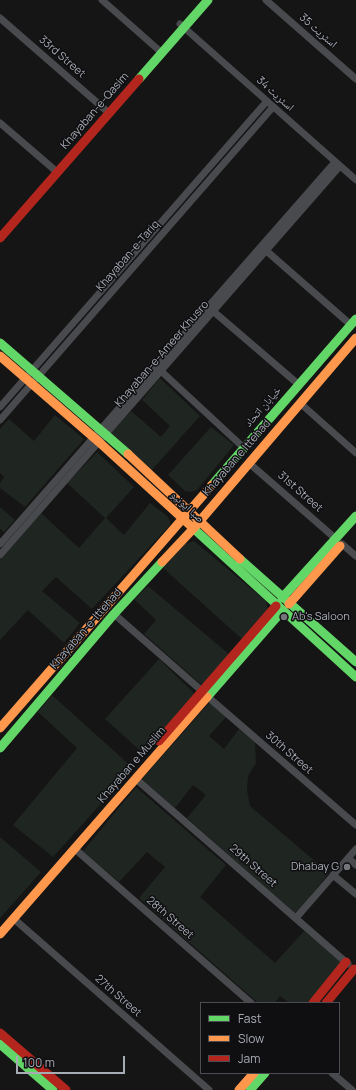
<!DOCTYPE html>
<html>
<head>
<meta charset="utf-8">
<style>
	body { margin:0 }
	#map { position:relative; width:356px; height:1090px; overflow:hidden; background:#151515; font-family:Manrope,sans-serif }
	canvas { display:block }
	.legend { position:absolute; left:200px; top:1002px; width:140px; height:72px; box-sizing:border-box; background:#0f0f11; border:1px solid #4c4d52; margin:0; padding:5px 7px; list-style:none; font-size:12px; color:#a7abb4 }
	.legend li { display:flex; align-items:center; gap:8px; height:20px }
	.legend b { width:20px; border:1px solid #4c4d52 }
	.scale { position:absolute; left:16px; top:1056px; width:109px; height:18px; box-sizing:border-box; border:2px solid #a7abb4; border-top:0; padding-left:5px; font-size:12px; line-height:14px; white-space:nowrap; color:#a7abb4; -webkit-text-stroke:3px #0f0f11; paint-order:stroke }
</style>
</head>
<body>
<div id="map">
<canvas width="356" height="1090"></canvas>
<ul class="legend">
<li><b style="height:5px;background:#63d668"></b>Fast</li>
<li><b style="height:5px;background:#ff974d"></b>Slow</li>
<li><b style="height:5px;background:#b3261e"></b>Jam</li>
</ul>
<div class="scale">100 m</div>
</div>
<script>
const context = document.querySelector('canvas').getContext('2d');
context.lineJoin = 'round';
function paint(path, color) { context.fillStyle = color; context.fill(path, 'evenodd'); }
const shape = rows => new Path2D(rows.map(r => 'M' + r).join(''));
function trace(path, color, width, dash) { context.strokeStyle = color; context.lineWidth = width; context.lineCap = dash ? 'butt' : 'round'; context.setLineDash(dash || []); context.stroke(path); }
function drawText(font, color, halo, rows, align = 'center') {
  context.font = font + ' Manrope,"Noto Naskh Arabic",sans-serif'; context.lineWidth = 3; context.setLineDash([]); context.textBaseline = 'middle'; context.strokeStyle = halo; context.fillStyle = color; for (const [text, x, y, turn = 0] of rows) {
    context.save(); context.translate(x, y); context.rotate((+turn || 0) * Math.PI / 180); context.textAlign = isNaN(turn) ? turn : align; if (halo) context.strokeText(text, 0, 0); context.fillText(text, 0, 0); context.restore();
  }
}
const green = shape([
	[160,378,200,416,151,471,110,434,131,411,161,437,170,426,142,400],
	[55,415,84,439,25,507,0,488,0,483,4,477,0,473,0,429,9,419,34,441],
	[211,427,234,445,197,490,191,492,185,491,168,475],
	[97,452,134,487,106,518,124,535,150,503,167,516,170,521,170,525,92,609,56,577,42,591,80,623,64,643,28,610,0,640,0,560,41,513,79,548,105,518,67,483],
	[0,507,15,520,4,532,0,529],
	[194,541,266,601,268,610,242,639,163,568,185,544],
	[148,586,229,654,203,686,144,634,156,620,134,599],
	[159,659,195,694,144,754,105,719],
	[52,695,133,768,53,857,13,825,77,748,38,712],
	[210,702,227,716,209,736,224,749,239,729,255,741,256,763,248,776,247,790,250,806,329,873,296,914,187,818,206,795,193,785,175,808,142,779],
	[136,787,226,865,200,897,275,963,304,931,342,963,310,1003,289,1003,280,996,275,1003,258,1003,139,898,165,867,147,852,119,882,83,851],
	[0,837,41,872,0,918]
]);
const street = shape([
	[102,0,162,53],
	[266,0,356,79],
	[0,18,109,113],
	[180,24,356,180],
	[0,123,57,172],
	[262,247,351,325],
	[213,311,298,384],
	[161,371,244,448],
	[300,403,356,453],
	[0,407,267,101],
	[0,420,273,107],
	[249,463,336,539],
	[0,544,335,162],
	[342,544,356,556],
	[0,555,340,166],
	[114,614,202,691],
	[208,697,356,825],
	[136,779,348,964],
	[75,849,251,1003],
	[348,858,356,865],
	[333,875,356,894],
	[13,918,209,1090],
	[296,918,356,849],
	[332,1073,352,1090]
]);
const fast = shape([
	[139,79,208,0],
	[0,343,128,454],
	[212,485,356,319],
	[193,528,356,677],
	[240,559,356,662],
	[282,598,356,516],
	[207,697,282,611],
	[0,748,114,614,162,562],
	[0,1044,53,1090],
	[250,1090,265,1073]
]);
const slow = shape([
	[0,356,99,442,193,528],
	[128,454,240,559],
	[162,562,193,529,356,338],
	[289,604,340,546],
	[0,728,212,485],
	[0,934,207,697],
	[239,1090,254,1073]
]);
const jam = shape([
	[0,238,139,79],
	[159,741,276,606],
	[313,1003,346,962],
	[326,1003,354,969],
	[0,1033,66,1090]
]);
const markers = [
	[284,617,4,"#74767c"],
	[347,867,4,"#74767c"]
];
const streetNames = [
	["اسٹریٹ 35",318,31,41],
	["33rd Street",62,57,41],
	["اسٹریٹ 34",275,94,42],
	["Khayaban-e-Qasim",95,111,-49],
	["Khayaban-e-Tariq",128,256,-49],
	["Khayaban-e-Ameer Khusro",162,354,-49],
	["خیابان اتحاد",263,407,-49],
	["Khayaban e Ittehad",237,458,-49],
	["31st Street",300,492,41],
	["صبا ایونیو",187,507,43],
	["Khayaban-e-Ittehad",86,629,-49],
	["30th Street",289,753,41],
	["Khayaban e Muslim",132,765,-49],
	["29th Street",253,866,41],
	["28th Street",170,918,41],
	["27th Street",118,996,41]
];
const poiNames = [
	["Ab's Saloon",292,617],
	["Dhabay G",339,867,"right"]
];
paint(green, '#1f2520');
trace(street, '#494a4e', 7);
trace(fast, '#63d668', 9);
trace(slow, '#ff974d', 9);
trace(jam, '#b3261e', 9);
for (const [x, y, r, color] of markers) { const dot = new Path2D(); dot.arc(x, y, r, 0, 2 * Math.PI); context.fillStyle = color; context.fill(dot); trace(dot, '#0f0f11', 1.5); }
drawText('11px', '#a7abb4', '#0f0f11', streetNames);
drawText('11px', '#a7abb4', '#0f0f11', poiNames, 'left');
</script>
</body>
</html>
